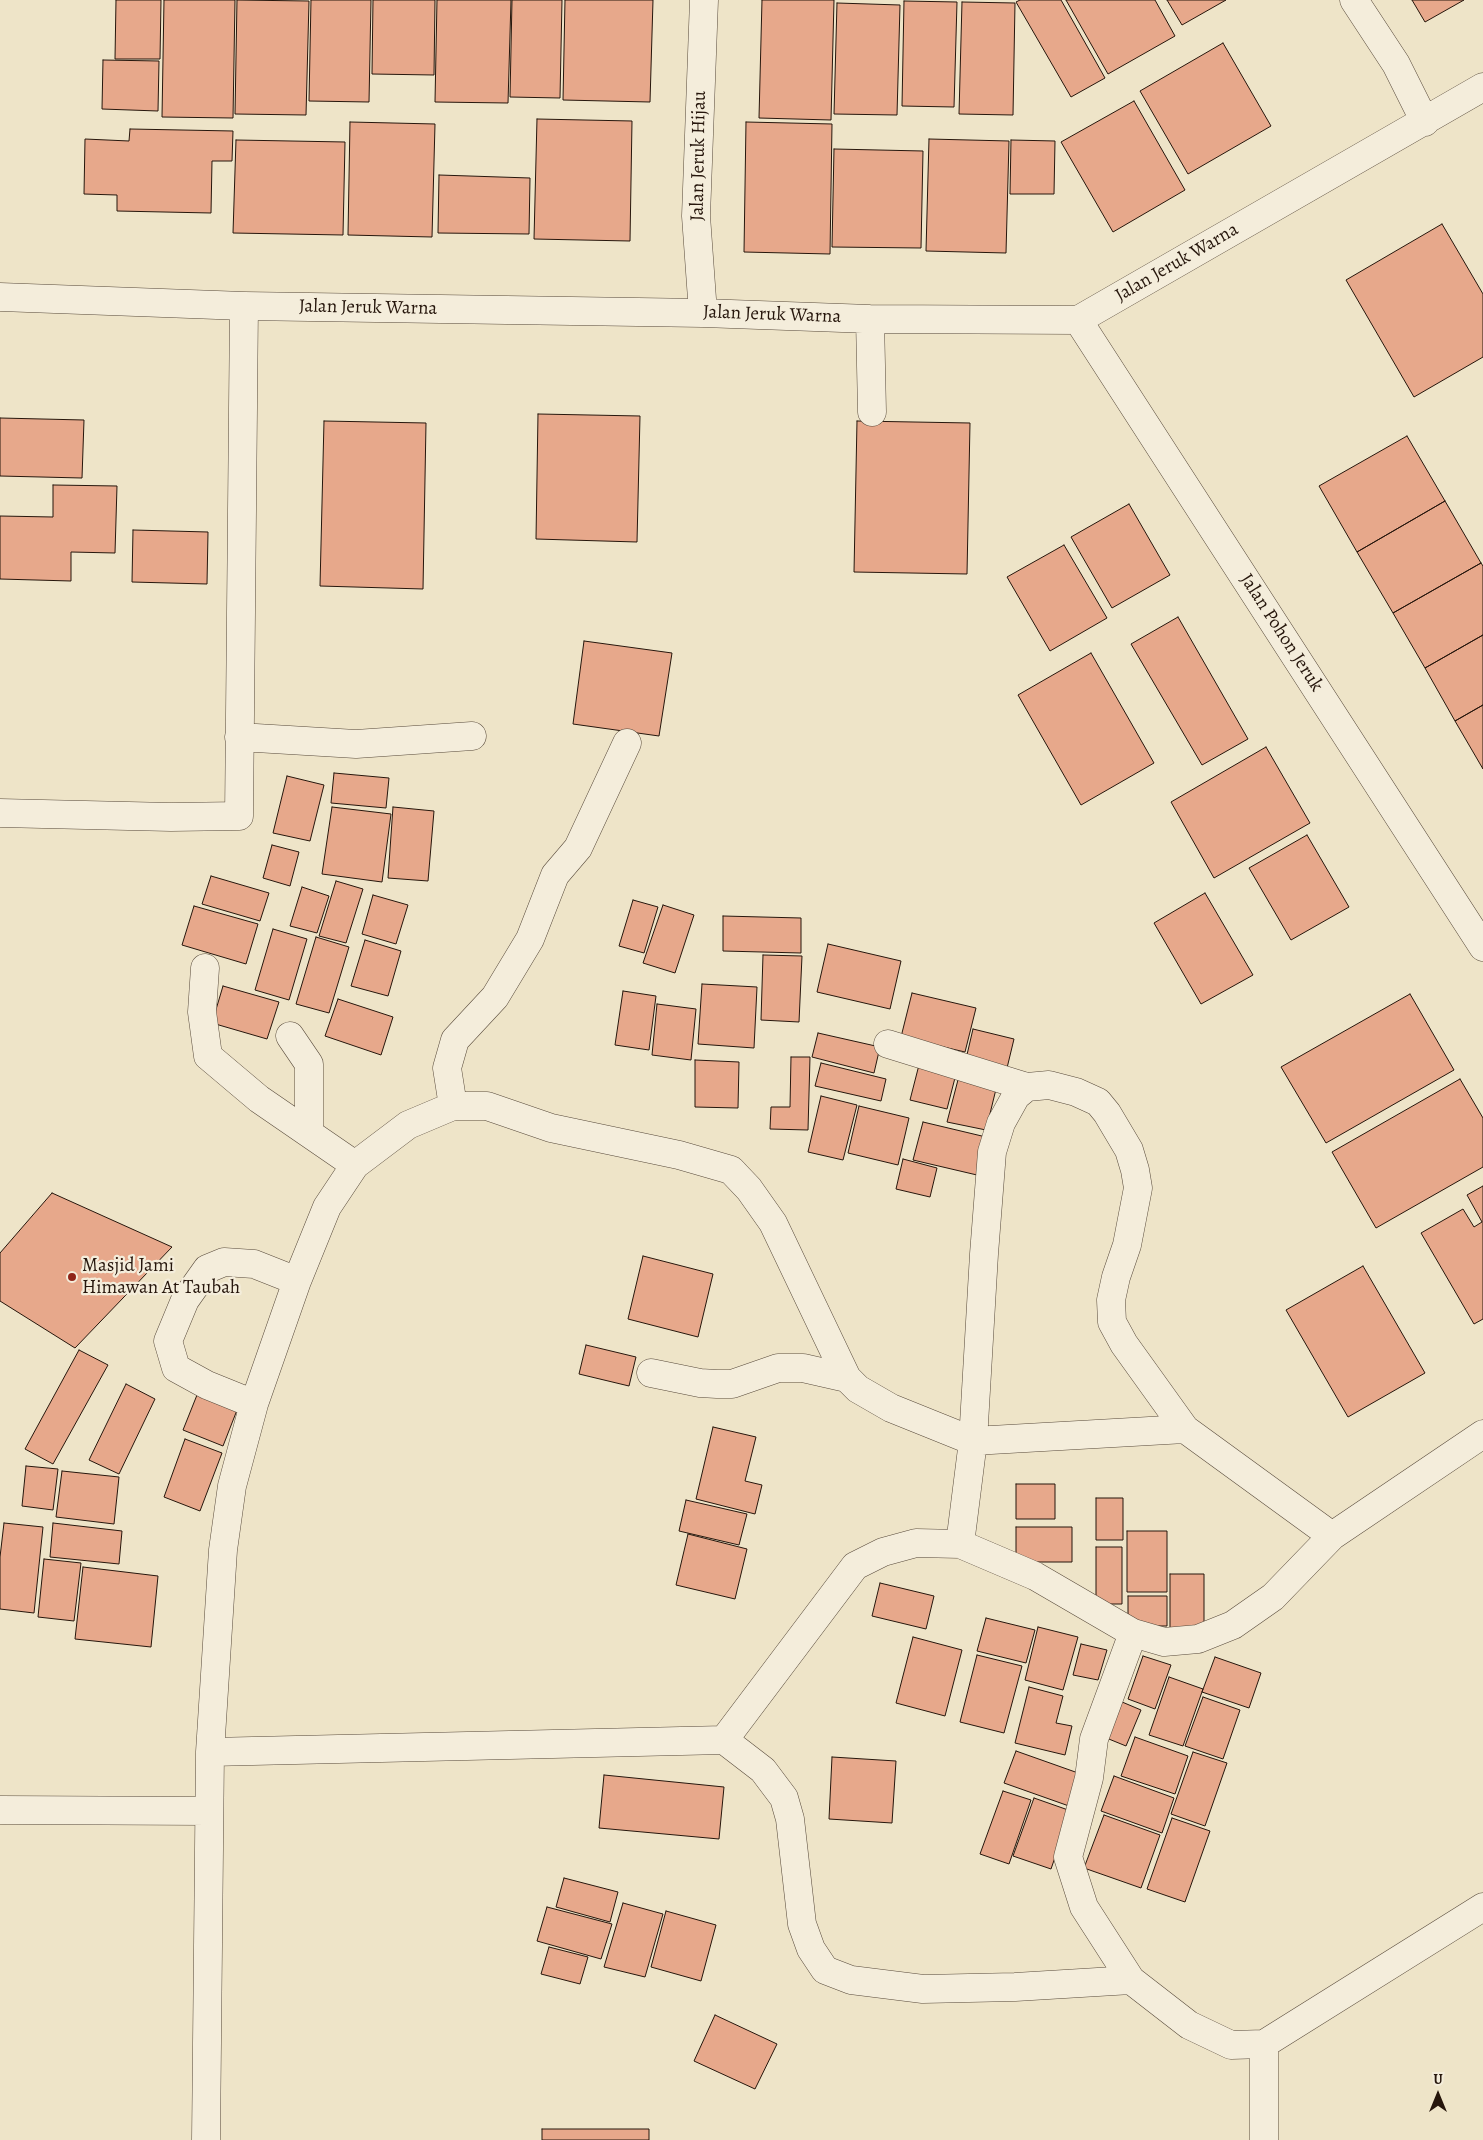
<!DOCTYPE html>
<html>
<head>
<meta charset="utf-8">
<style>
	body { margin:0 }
	#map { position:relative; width:1483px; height:2140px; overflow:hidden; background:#eee4c8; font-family:Alegreya,serif }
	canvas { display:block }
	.north { position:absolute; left:1413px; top:2070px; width:50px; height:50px; -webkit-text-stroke:4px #f4eddb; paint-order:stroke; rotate:0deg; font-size:14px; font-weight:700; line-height:20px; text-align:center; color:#26160c }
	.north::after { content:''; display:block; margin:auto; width:18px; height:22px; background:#26160c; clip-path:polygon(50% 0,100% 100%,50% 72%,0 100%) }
</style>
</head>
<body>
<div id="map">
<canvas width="1483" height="2140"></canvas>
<div class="north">U</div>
</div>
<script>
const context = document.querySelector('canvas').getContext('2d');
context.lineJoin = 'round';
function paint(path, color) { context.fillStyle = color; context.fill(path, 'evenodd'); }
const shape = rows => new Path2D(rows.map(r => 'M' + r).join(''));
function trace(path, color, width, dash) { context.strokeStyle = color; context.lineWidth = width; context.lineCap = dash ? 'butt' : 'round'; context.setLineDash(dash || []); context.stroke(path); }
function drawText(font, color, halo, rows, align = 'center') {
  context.font = font + ' Alegreya,serif'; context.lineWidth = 4.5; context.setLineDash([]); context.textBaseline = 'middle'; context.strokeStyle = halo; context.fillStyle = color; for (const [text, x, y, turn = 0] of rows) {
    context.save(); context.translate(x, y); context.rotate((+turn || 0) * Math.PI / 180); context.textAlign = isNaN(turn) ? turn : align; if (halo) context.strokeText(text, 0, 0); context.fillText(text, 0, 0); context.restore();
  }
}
const building = shape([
	[116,0,161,0,160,59,115,59,116,0],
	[164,0,235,0,233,118,162,117,164,0],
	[237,0,309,1,306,115,235,114,237,0],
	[311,0,371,0,369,102,309,101,311,0],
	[373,0,435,0,434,75,372,74,373,0],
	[437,0,511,0,508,103,435,102,437,0],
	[512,0,562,0,560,98,510,97,512,0],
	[565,0,653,0,650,102,563,100,565,0],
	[762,0,834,0,831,120,759,118,762,0],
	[1020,0,1061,0,1105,78,1071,97,1016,2,1020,0],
	[1066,0,1155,0,1175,36,1108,74,1066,0],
	[1167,0,1226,0,1182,25,1167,0],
	[1412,0,1464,0,1425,22,1412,0],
	[904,1,957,2,954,107,902,106,904,1],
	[962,2,1015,3,1013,115,959,114,962,2],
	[837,3,900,5,897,115,834,114,837,3],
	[1223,43,1271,126,1188,174,1140,91,1223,43],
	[103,60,159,61,158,111,102,109,103,60],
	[1134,101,1185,190,1113,232,1061,142,1134,101],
	[537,119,632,121,630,241,534,239,537,119],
	[350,122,435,124,432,237,348,235,350,122],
	[746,122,832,124,830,254,744,252,746,122],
	[130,129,233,131,232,161,212,161,211,213,117,211,117,195,84,194,85,139,129,141,130,129],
	[929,139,1009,141,1006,253,926,251,929,139],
	[236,140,345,142,343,235,233,233,236,140],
	[1011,140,1055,141,1054,194,1010,194,1011,140],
	[834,149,923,151,921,248,832,247,834,149],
	[439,175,530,178,529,234,438,233,439,175],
	[1442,224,1483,294,1483,357,1414,397,1346,280,1442,224],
	[538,414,640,416,637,542,536,539,538,414],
	[0,418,84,420,82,478,0,476,0,418],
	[324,421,426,423,423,589,320,586,324,421],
	[857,421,970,423,967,574,854,572,857,421],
	[1407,436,1445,501,1357,552,1319,486,1407,436],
	[53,485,117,486,115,553,71,552,71,581,0,579,0,516,53,517,53,485],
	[1445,501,1481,563,1393,613,1357,552,1445,501],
	[1129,504,1170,575,1112,608,1071,537,1129,504],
	[133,530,208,532,207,584,132,582,133,530],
	[1064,545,1107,618,1050,651,1007,577,1064,545],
	[1481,563,1483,566,1483,635,1425,668,1393,613,1481,563],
	[1178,617,1248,739,1202,765,1131,644,1178,617],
	[1483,635,1483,705,1455,721,1425,668,1483,635],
	[584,641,672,653,659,736,573,724,584,641],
	[1091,653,1154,763,1081,805,1018,695,1091,653],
	[1483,705,1483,769,1455,721,1483,705],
	[1266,747,1310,823,1214,878,1171,802,1266,747],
	[334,773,389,778,386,808,331,803,334,773],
	[287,776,324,785,310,841,273,833,287,776],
	[332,807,391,814,382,882,322,874,332,807],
	[393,807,434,811,428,881,388,878,393,807],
	[1307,835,1349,907,1291,940,1249,868,1307,835],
	[272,845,299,852,290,886,263,878,272,845],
	[211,876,269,893,260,921,202,904,211,876],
	[336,881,363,889,346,943,319,936,336,881],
	[302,887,329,896,317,933,290,926,302,887],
	[1205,893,1253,975,1201,1004,1154,923,1205,893],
	[373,895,408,905,396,944,362,934,373,895],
	[633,900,658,907,644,953,619,946,633,900],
	[663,905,694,915,675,973,643,963,663,905],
	[194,906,258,924,246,964,182,945,194,906],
	[723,916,801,918,801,953,723,951,723,916],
	[273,929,307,939,289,1000,255,990,273,929],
	[316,937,349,947,329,1013,296,1004,316,937],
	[365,940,401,951,388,996,351,986,365,940],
	[828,944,901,961,890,1009,817,992,828,944],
	[763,955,802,956,799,1022,761,1020,763,955],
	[702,984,757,987,754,1048,698,1044,702,984],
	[223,986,279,1002,267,1039,212,1023,223,986],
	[623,991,656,996,649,1050,615,1045,623,991],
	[912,993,976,1008,965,1052,901,1037,912,993],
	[1410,994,1454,1070,1326,1143,1281,1067,1410,994],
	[338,999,393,1017,381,1055,325,1036,338,999],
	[657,1004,696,1009,691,1060,652,1055,657,1004],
	[973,1029,1014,1039,1007,1068,966,1059,973,1029],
	[818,1033,880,1047,874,1073,812,1057,818,1033],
	[791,1057,810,1057,808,1130,770,1129,771,1107,790,1107,791,1057],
	[695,1060,739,1062,738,1108,695,1107,695,1060],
	[920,1061,957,1070,947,1109,910,1100,920,1061],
	[821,1063,886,1079,881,1101,815,1086,821,1063],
	[959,1076,997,1085,986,1130,947,1122,959,1076],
	[1460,1079,1483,1118,1483,1167,1376,1228,1332,1152,1460,1079],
	[821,1096,857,1105,843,1160,808,1152,821,1096],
	[859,1106,909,1118,898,1165,848,1153,859,1106],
	[923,1122,986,1137,977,1175,913,1160,923,1122],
	[903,1159,937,1168,930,1197,896,1189,903,1159],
	[1483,1186,1483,1319,1474,1324,1421,1233,1463,1209,1474,1227,1482,1222,1467,1195,1483,1186],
	[52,1193,172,1247,75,1348,0,1301,0,1253,52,1193],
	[643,1256,713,1274,698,1337,628,1319,643,1256],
	[1363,1266,1425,1373,1348,1417,1286,1310,1363,1266],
	[586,1345,636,1357,629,1386,579,1374,586,1345],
	[79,1350,108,1365,53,1464,25,1449,79,1350],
	[126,1384,155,1399,119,1474,89,1460,126,1384],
	[199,1390,239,1405,223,1446,183,1430,199,1390],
	[713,1427,756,1437,745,1481,762,1485,755,1514,696,1499,713,1427],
	[185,1439,222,1453,200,1511,164,1497,185,1439],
	[26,1466,58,1469,53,1510,22,1506,26,1466],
	[62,1471,119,1477,114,1524,56,1517,62,1471],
	[1016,1484,1055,1484,1055,1519,1016,1519,1016,1484],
	[1096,1498,1123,1498,1123,1540,1096,1540,1096,1498],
	[686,1500,747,1514,739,1545,679,1531,686,1500],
	[4,1523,43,1527,34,1613,0,1609,0,1557,4,1523],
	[53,1523,122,1531,119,1564,50,1557,53,1523],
	[1016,1527,1072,1527,1072,1562,1016,1562,1016,1527],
	[1127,1531,1167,1531,1167,1592,1127,1592,1127,1531],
	[688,1534,747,1549,735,1599,676,1585,688,1534],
	[1096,1547,1122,1547,1122,1604,1096,1604,1096,1547],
	[44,1559,81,1563,74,1621,38,1617,44,1559],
	[83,1567,158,1576,151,1647,75,1639,83,1567],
	[1170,1574,1204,1574,1204,1630,1170,1630,1170,1574],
	[880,1583,934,1596,926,1629,872,1616,880,1583],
	[1128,1596,1167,1596,1167,1626,1128,1626,1128,1596],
	[986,1618,1035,1630,1026,1663,977,1651,986,1618],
	[1038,1627,1078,1637,1063,1690,1025,1680,1038,1627],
	[913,1637,962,1650,945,1716,896,1703,913,1637],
	[1081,1644,1107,1650,1098,1680,1073,1675,1081,1644],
	[977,1655,1022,1666,1004,1733,960,1722,977,1655],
	[1143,1656,1171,1665,1155,1709,1128,1699,1143,1656],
	[1215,1657,1261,1673,1249,1708,1202,1692,1215,1657],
	[1169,1677,1203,1689,1183,1746,1149,1735,1169,1677],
	[1029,1687,1063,1696,1056,1723,1072,1726,1065,1755,1015,1743,1029,1687],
	[1203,1697,1240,1710,1223,1759,1185,1746,1203,1697],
	[1115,1699,1141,1710,1126,1746,1099,1735,1115,1699],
	[1135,1737,1188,1756,1175,1794,1121,1776,1135,1737],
	[1016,1751,1081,1774,1069,1806,1004,1783,1016,1751],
	[1193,1752,1227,1763,1205,1826,1171,1814,1193,1752],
	[832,1757,896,1761,892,1823,829,1819,832,1757],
	[604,1775,724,1787,719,1839,599,1828,604,1775],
	[1114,1776,1174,1798,1162,1833,1101,1811,1114,1776],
	[1003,1791,1031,1800,1009,1864,980,1854,1003,1791],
	[1034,1798,1071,1811,1051,1869,1013,1856,1034,1798],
	[1104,1815,1160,1835,1141,1888,1084,1868,1104,1815],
	[1172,1818,1210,1831,1185,1902,1147,1889,1172,1818],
	[564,1878,618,1892,610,1922,556,1907,564,1878],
	[623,1903,663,1914,645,1977,604,1967,623,1903],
	[547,1907,612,1924,601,1959,537,1941,547,1907],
	[666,1911,716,1925,701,1981,651,1967,666,1911],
	[549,1947,588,1957,580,1984,541,1974,549,1947],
	[715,2015,777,2044,755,2089,694,2061,715,2015],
	[542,2129,649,2129,649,2140,542,2140,542,2129]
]);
const street = shape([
	[1354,0,1396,64,1425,122],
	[0,297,244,306,703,313,870,319,1078,320,1483,87],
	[703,313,696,216,704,0],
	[870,319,872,412],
	[1078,320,1483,947],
	[239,737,356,744,472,736],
	[0,813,171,817,239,816,244,306],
	[205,968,202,1012,208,1056,259,1099,355,1165],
	[290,1036,309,1064,309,1133],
	[888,1044,1027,1087,1049,1085,1076,1092,1098,1102,1107,1113,1129,1150,1135,1170,1138,1188,1127,1245,1116,1277,1111,1300,1112,1322,1124,1344,1185,1429],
	[1027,1087,1016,1096,1001,1123,992,1152,984,1254,973,1441,1185,1429,1332,1536],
	[453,1106,447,1068,455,1040,495,997,530,939,555,875,578,848,627,743],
	[651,1373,700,1383,717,1384,732,1384,778,1368,803,1368,847,1378],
	[254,1404,207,1385,176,1368,168,1341,185,1300,207,1269,224,1262,254,1264,297,1281],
	[1133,1633,1094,1739,1089,1778,1068,1857,1084,1907,1131,1980,1189,2025,1231,2045,1264,2044],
	[724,1740,763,1770,784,1798,790,1819,802,1924,811,1949,825,1970,851,1980,923,1989,1015,1987,1131,1980],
	[210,1752,724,1740,855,1566,883,1552,916,1543,960,1544,1035,1576,1133,1633,1164,1642,1198,1639,1233,1625,1273,1597,1332,1536,1483,1434],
	[0,1810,208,1811],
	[206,2140,210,1752,223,1550,232,1486,254,1404,297,1281,327,1207,355,1165,408,1125,453,1106,487,1106,551,1128,679,1155,731,1170,749,1189,773,1223,847,1378,858,1389,891,1408,973,1441,960,1544],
	[1264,2140,1264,2044,1483,1907]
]);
const markers = [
	[72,1277,5,"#8f2418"]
];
const streetNames = [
	["Jalan Jeruk Hijau",699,156,-89],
	["Jalan Jeruk Warna",1177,263,-30],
	["Jalan Jeruk Warna",368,308,1],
	["Jalan Jeruk Warna",772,315,2],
	["Jalan Pohon Jeruk",1281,633,57]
];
const poiNames = [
	["Masjid Jami",82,1266],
	["Himawan At Taubah",82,1288]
];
paint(building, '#e7a88b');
trace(building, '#26160c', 1);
trace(street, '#584a3b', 29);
trace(street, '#f4eddb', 28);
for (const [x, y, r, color] of markers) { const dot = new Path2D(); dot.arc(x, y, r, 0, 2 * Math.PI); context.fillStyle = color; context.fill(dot); trace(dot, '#f4eddb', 2); }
drawText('19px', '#26160c', '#f4eddb', streetNames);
drawText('19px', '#26160c', '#f4eddb', poiNames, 'left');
</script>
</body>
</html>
